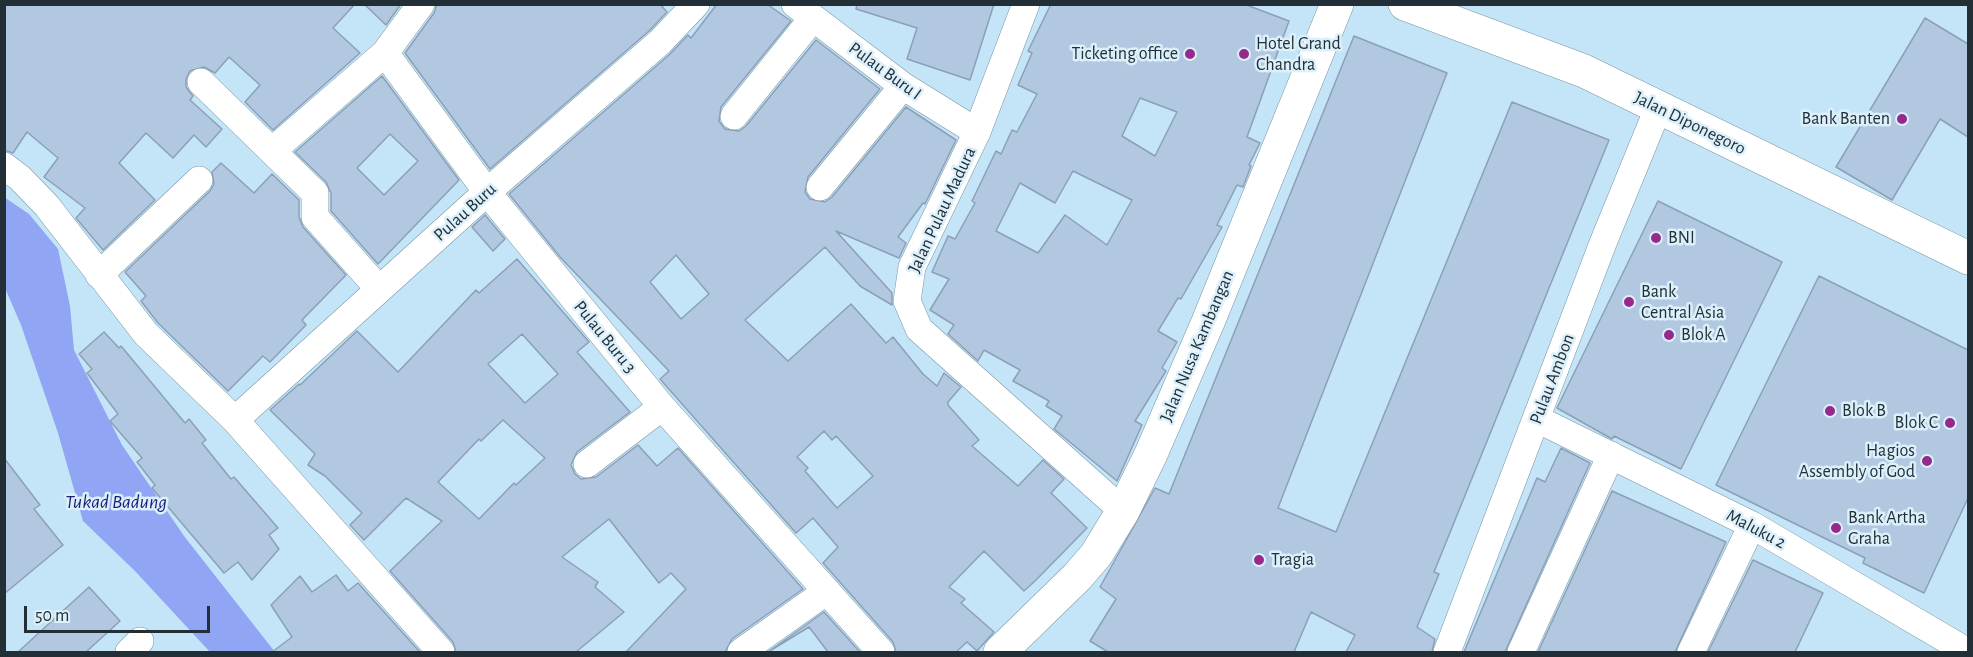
<!DOCTYPE html>
<html>
<head>
<meta charset="utf-8">
<style>
	body { margin:0 }
	#map { position:relative; width:1973px; height:657px; overflow:hidden; background:#c4e5f7; font-family:"Alegreya Sans",sans-serif }
	canvas { display:block }
	.frame { position:absolute; inset:0; border:6px solid #222f36; pointer-events:none }
	.scale { position:absolute; left:24px; top:606px; width:186px; height:27px; box-sizing:border-box; border:3px solid #222f36; border-top:0; padding-left:8px; font-size:18px; line-height:21px; white-space:nowrap; color:#222f36; -webkit-text-stroke:4px #dcf0fb; paint-order:stroke }
</style>
</head>
<body>
<div id="map">
<canvas width="1973" height="657"></canvas>
<div class="frame"></div>
<div class="scale">50 m</div>
</div>
<script>
const context = document.querySelector('canvas').getContext('2d');
context.lineJoin = 'round';
function paint(path, color) { context.fillStyle = color; context.fill(path, 'evenodd'); }
const shape = rows => new Path2D(rows.map(r => 'M' + r).join(''));
function trace(path, color, width, dash) { context.strokeStyle = color; context.lineWidth = width; context.lineCap = dash ? 'butt' : 'round'; context.setLineDash(dash || []); context.stroke(path); }
function drawText(font, color, halo, rows, align = 'center') {
  context.font = font + ' "Alegreya Sans",sans-serif'; context.lineWidth = 5; context.setLineDash([]); context.textBaseline = 'middle'; context.strokeStyle = halo; context.fillStyle = color; for (const [text, x, y, turn = 0] of rows) {
    context.save(); context.translate(x, y); context.rotate((+turn || 0) * Math.PI / 180); context.textAlign = isNaN(turn) ? turn : align; if (halo) context.strokeText(text, 0, 0); context.fillText(text, 0, 0); context.restore();
  }
}
const water = shape([
	[4,197,29,214,58,249,70,306,74,350,122,445,184,536,275,652,210,652,135,571,83,521,58,433,21,325,5,288]
]);
const building = shape([
	[4,4,355,4,333,28,360,53,273,130,245,102,260,85,229,57,215,73,204,67,190,71,186,79,186,87,193,96,190,100,222,129,206,147,194,135,173,158,146,133,119,163,155,200,103,250,76,218,85,208,44,177,58,158,27,132,13,153,4,150,4,4],
	[364,4,401,4,386,25,364,4],
	[437,4,660,4,667,12,649,31,490,169,405,53,434,13,437,4],
	[717,4,767,4,791,21,721,107,719,121,725,129,739,131,746,126,816,40,880,89,808,177,805,192,810,199,825,202,832,197,906,107,956,140,925,204,923,203,898,237,906,243,899,258,836,231,892,293,892,305,860,286,825,247,745,320,788,361,851,304,886,343,893,337,923,374,937,386,944,373,961,387,948,402,948,405,979,440,972,446,1018,486,1043,460,1064,479,1051,493,1087,528,1036,580,1024,591,984,551,949,587,965,599,961,603,994,632,977,651,967,642,956,652,896,652,893,642,823,563,838,547,813,518,796,533,660,379,669,371,560,257,509,194,670,54,688,35,691,38,717,4],
	[676,255,709,294,681,319,650,282,676,255],
	[824,431,832,440,836,436,873,476,837,508,805,471,808,468,797,457,824,431],
	[857,4,994,4,970,80,907,59,917,28,856,9,857,4],
	[1051,4,1244,4,1289,21,1247,137,1260,143,1249,165,1251,166,1243,187,1237,185,1217,225,1222,227,1181,299,1178,298,1158,331,1177,342,1162,368,1166,371,1135,421,1142,425,1117,481,1054,429,1062,416,1046,406,1049,401,1013,381,1020,370,984,350,978,361,948,334,954,325,930,310,949,279,932,272,948,236,955,239,975,203,972,201,996,151,1001,154,1012,130,1017,132,1037,94,1018,85,1032,53,1028,51,1051,4],
	[1140,98,1177,112,1155,156,1122,136,1140,98],
	[1073,171,1132,200,1107,245,1065,215,1038,253,996,231,1020,183,1055,203,1073,171],
	[1925,18,1968,44,1968,137,1940,119,1892,200,1836,167,1925,18],
	[1354,36,1447,73,1278,508,1336,532,1512,102,1609,140,1434,572,1439,574,1417,627,1435,639,1432,652,1346,652,1355,635,1311,612,1294,652,1108,652,1090,641,1116,599,1100,587,1155,488,1169,494,1354,36],
	[382,76,459,180,378,264,331,211,331,193,326,182,295,152,382,76],
	[390,134,418,161,384,195,357,168,390,134],
	[221,163,254,193,272,174,299,200,299,217,303,227,346,275,302,320,306,325,270,362,263,356,228,391,158,323,141,301,146,296,125,272,210,191,214,184,212,172,221,163],
	[1658,201,1782,262,1681,469,1614,436,1612,439,1557,408,1658,201],
	[485,215,505,239,493,251,472,227,485,215],
	[517,259,589,342,577,352,630,412,577,452,571,465,575,474,581,479,596,477,638,445,657,466,678,448,803,589,732,639,725,652,626,652,686,589,671,573,659,583,609,519,562,557,598,582,595,587,624,612,576,652,456,652,453,642,390,571,442,521,406,498,364,540,350,525,362,513,325,476,308,465,315,454,270,410,299,384,300,385,357,331,398,372,476,290,479,293,517,259],
	[522,334,558,374,525,403,488,364,522,334],
	[503,420,545,458,516,485,514,483,479,519,438,482,479,439,481,441,503,420],
	[1819,276,1968,350,1968,498,1924,593,1863,563,1865,558,1716,485,1819,276],
	[104,332,119,348,121,346,185,423,189,419,206,440,202,443,231,479,234,477,278,528,269,535,279,549,252,580,238,562,224,573,152,488,155,485,137,462,142,458,110,421,118,414,87,373,92,369,79,354,104,332],
	[1561,448,1590,463,1505,652,1464,652,1537,478,1545,482,1561,448],
	[4,458,40,505,34,509,63,545,4,594,4,458],
	[1612,491,1726,542,1675,652,1538,652,1612,491],
	[1753,560,1823,593,1795,652,1708,652,1753,560],
	[336,575,348,591,358,583,420,652,272,652,292,637,271,605,300,576,312,592,336,575],
	[89,587,120,621,86,652,18,652,89,587],
	[824,612,860,652,828,652,809,627,768,652,824,612]
]);
const street = shape([
	[421,4,385,53,487,192,662,407,881,652],
	[795,4,903,86,977,132],
	[1026,4,977,132,912,267,907,301,919,329,1123,511],
	[201,82,315,193,315,217,379,289],
	[734,116,813,18],
	[272,151,385,53],
	[4,166,20,178,47,206,146,334,235,420,441,652],
	[820,187,903,86],
	[99,275,199,180],
	[1537,419,1752,525,1968,652],
	[235,420,487,192,660,42,696,4],
	[587,464,662,407],
	[129,652,140,641],
	[741,652,827,591],
	[1447,652,1603,243,1659,106],
	[1521,652,1611,455],
	[1691,652,1752,525]
]);
const secondary = shape([
	[1405,4,1584,71,1968,258],
	[1000,652,1077,577,1096,555,1123,511,1151,454,1208,322,1337,4]
]);
const markers = [
	[1190,54,6,"#952a8b"],
	[1244,54,6,"#952a8b"],
	[1902,119,6,"#952a8b"],
	[1656,238,6,"#952a8b"],
	[1629,302,6,"#952a8b"],
	[1669,335,6,"#952a8b"],
	[1830,411,6,"#952a8b"],
	[1950,423,6,"#952a8b"],
	[1927,461,6,"#952a8b"],
	[1836,528,6,"#952a8b"],
	[1259,560,6,"#952a8b"]
];
const poiNames = [
	["Hotel Grand",1256,44],
	["Chandra",1256,65],
	["Ticketing office",1178,54,"right"],
	["Bank Banten",1890,119,"right"],
	["BNI",1668,238],
	["Bank",1641,292],
	["Central Asia",1641,313],
	["Blok A",1681,335],
	["Blok B",1842,411],
	["Blok C",1938,423,"right"],
	["Hagios",1915,451,"right"],
	["Assembly of God",1915,472,"right"],
	["Bank Artha",1848,518],
	["Graha",1848,539],
	["Tragia",1271,560]
];
const streetNames = [
	["Pulau Buru I",885,71,36],
	["Jalan Diponegoro",1690,123,26],
	["Jalan Pulau Madura",942,210,-65],
	["Pulau Buru",465,212,-42],
	["Pulau Buru 3",605,337,51],
	["Jalan Nusa Kambangan",1197,346,-67],
	["Pulau Ambon",1552,379,-69],
	["Maluku 2",1756,529,28]
];
const waterNames = [
	["Tukad Badung",116,502]
];
paint(water, '#90a5f4');
paint(building, '#b2c8e1');
trace(building, '#8ba0b7', 1.5);
trace(street, '#7796a6', 28);
trace(secondary, '#7796a6', 34);
trace(street, '#fff', 27);
trace(secondary, '#fff', 33);
for (const [x, y, r, color] of markers) { const dot = new Path2D(); dot.arc(x, y, r, 0, 2 * Math.PI); context.fillStyle = color; context.fill(dot); trace(dot, '#dcf0fb', 2); }
drawText('18px', '#222f36', '#dcf0fb', poiNames, 'left');
drawText('18px', '#222f36', '#dcf0fb', streetNames);
drawText('italic 20px', '#1b1f78', '#dcf0fb', waterNames);
</script>
</body>
</html>
